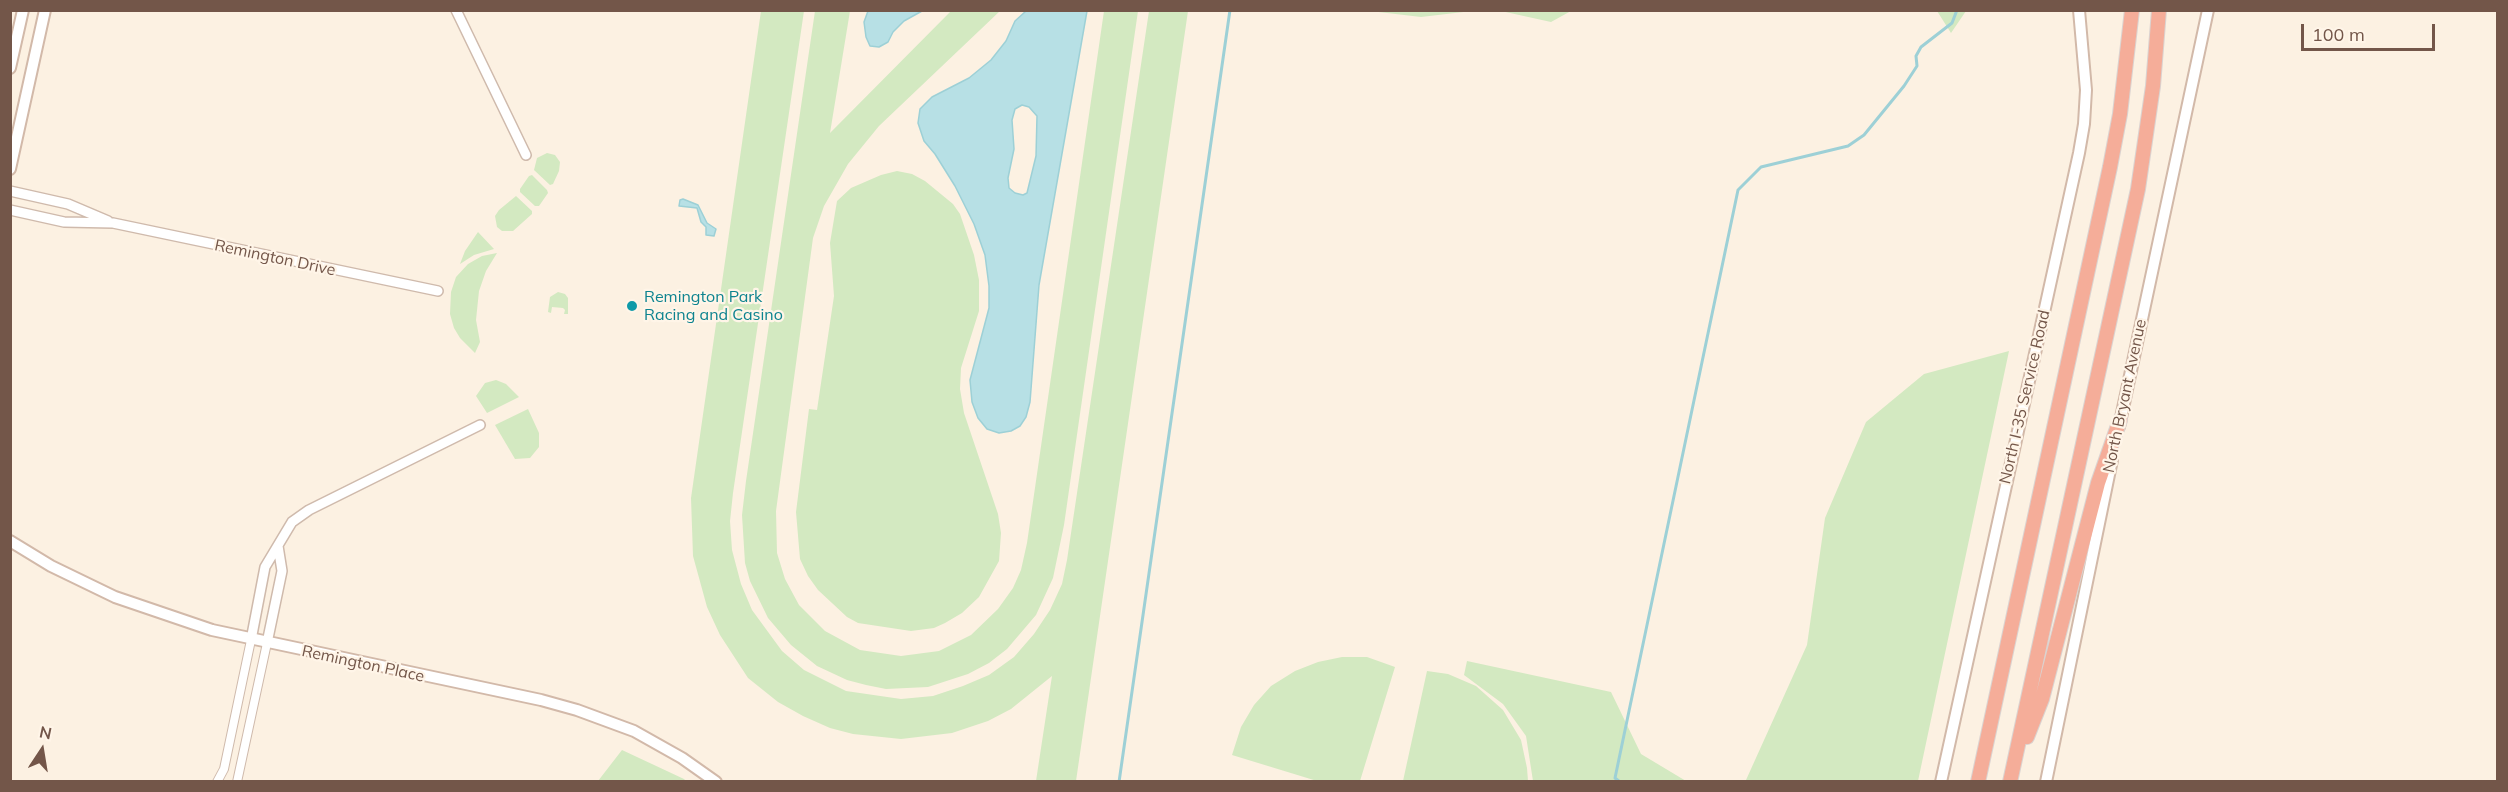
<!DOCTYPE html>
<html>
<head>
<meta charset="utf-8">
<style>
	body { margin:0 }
	#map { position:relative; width:2508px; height:792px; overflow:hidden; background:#fcf1e2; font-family:Mulish,sans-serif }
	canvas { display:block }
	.frame { position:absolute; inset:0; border:12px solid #735649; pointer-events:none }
	.north { position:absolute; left:12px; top:720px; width:60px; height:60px; -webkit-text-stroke:4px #fff5e8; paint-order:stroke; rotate:12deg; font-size:16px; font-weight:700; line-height:24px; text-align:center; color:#735649 }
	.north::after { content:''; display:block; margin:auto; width:21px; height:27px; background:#735649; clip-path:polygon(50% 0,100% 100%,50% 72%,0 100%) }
	.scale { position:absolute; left:2301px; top:24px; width:134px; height:27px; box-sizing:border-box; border:3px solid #735649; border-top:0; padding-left:8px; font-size:18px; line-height:21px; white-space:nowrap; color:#735649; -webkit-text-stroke:4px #fff5e8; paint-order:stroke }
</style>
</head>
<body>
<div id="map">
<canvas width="2508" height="792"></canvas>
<div class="frame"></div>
<div class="north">N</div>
<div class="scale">100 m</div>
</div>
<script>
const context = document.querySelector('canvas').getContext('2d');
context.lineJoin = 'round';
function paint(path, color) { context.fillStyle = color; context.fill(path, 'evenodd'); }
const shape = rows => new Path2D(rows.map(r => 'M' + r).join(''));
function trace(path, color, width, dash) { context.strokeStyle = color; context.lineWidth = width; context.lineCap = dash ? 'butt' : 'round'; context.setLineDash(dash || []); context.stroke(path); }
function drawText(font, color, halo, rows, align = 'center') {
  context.font = font + ' Mulish,sans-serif'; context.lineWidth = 4.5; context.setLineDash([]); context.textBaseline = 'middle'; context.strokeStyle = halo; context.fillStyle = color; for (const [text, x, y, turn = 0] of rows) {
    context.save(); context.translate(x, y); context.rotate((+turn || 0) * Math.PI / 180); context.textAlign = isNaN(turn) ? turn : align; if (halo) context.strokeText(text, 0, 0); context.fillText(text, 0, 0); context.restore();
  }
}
const green = shape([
	[761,11,804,11,733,493,730,521,732,550,741,584,752,610,782,651,804,670,846,691,901,699,933,696,963,686,989,675,1014,657,1034,634,1050,610,1062,584,1067,560,1149,11,1188,11,1076,781,1036,781,1052,676,1011,709,988,721,952,733,901,739,853,734,830,728,803,716,778,702,748,678,720,635,707,607,693,556,691,498],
	[815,11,850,11,830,133,951,11,1000,11,879,126,848,164,824,206,813,238,776,511,777,553,785,579,799,605,825,631,860,650,901,656,939,651,971,635,998,609,1013,588,1021,570,1027,543,1104,11,1138,11,1064,525,1053,578,1036,615,1007,649,989,663,968,674,928,687,886,689,866,685,847,680,817,666,791,645,768,618,750,581,745,563,742,515,746,481],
	[1370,11,1472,11,1421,17],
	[1501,11,1571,10,1571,11,1551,22],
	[1937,11,1966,11,1951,33],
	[547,153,555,155,560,162,559,171,553,184,550,185,534,170,537,158],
	[897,171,912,174,925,181,953,204,960,214,974,255,979,280,979,311,961,368,960,389,964,413,998,514,1001,533,999,561,979,597,962,613,945,623,934,628,911,631,858,623,847,617,818,590,808,576,800,559,796,512,809,409,817,410,834,296,830,243,837,201,851,188,881,175],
	[532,175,547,190,548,193,539,206,535,206,520,192,520,189,529,176],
	[516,196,532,211,532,214,513,231,502,231,497,227,495,216,499,210],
	[478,232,494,249,474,255,460,264,465,251],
	[497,253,486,271,479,291,476,320,480,342,475,353,460,338,454,328,450,314,451,292,456,277,468,264,482,256],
	[558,292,565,294,568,298,568,314,564,314,565,310,563,308,552,307,551,313,548,312,550,297],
	[2009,351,1918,781,1739,781,1746,780,1807,645,1825,518,1866,422,1924,374],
	[496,380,506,384,519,397,487,413,476,396,485,383],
	[528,409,539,433,539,447,530,458,515,459,495,425],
	[1342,657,1367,657,1395,667,1360,781,1317,781,1232,755,1241,727,1254,705,1271,686,1295,671,1318,662],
	[1467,661,1611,692,1641,754,1686,781,1533,781,1526,736,1503,704,1464,675],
	[1427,671,1448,674,1476,686,1503,710,1521,740,1527,768,1528,781,1403,781],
	[622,750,684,779,686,781,598,781]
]);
const water = shape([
	[868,11,868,10,922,11,904,21,893,32,888,42,879,47,870,46,866,37,864,22,868,11],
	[1026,11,1087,11,1039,285,1030,402,1026,417,1020,426,1011,431,999,433,987,429,978,418,972,402,970,380,989,308,989,286,985,255,974,224,955,186,935,154,924,141,918,123,920,109,932,97,969,78,991,60,1006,41,1015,21,1026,11],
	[1022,105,1029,107,1037,116,1036,156,1027,193,1023,195,1015,193,1009,188,1008,178,1014,149,1012,120,1015,109,1022,105],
	[683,199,698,205,707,223,716,229,714,236,706,235,706,227,701,222,697,208,679,206,680,200,683,199]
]);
const stream = shape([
	[1119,782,1230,10],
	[1620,782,1615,778,1738,190,1761,167,1848,146,1864,135,1904,86,1917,66,1916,56,1921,47,1952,23,1957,10]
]);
const minor = shape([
	[217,782,224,769,251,640],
	[237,782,267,643]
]);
const tertiary = shape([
	[456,10,526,155],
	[10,191,68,204,108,221],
	[10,210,64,222,113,223,438,291],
	[251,640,265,567,292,522,309,510,480,425],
	[267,643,282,571,278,546]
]);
const secondary = shape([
	[10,68,23,10],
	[10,169,45,10],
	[2119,427,2208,10],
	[10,541,51,566,115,597,212,630,541,700,577,710,634,731,682,758,716,782],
	[1941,782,2079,153,2084,124,2086,90,2079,10],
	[2046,782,2112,460]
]);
const motorway = shape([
	[2027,737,2042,699,2098,483,2120,420],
	[1978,782,2110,167,2120,114,2132,10],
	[2010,782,2138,189,2153,86,2159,10]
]);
const markers = [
	[632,306,6,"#0f9aa8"]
];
const streetNames = [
	["Remington Drive",275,258,12],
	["North Bryant Avenue",2125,396,-78],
	["North I-35 Service Road",2025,397,-77],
	["Remington Place",363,664,12]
];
const cultureNames = [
	["Remington Park",644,297],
	["Racing and Casino",644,315]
];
paint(green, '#d3e9c1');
paint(water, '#b7e0e5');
trace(water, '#9dd0d6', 1.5);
trace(stream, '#9dd0d6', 3);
trace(minor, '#cfbaac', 10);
trace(tertiary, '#cfbaac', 12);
trace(secondary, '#d2b9a9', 14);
trace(motorway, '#dbd3d0', 16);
trace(minor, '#fff', 8);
trace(tertiary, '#fff', 9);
trace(secondary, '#fff', 10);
trace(motorway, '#f5ad99', 14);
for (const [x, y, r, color] of markers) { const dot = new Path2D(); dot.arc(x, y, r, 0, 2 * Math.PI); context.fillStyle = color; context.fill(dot); trace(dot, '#fff5e8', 2); }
drawText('16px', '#735649', '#fff5e8', streetNames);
drawText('16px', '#0d838f', '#fff5e8', cultureNames, 'left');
</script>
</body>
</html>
